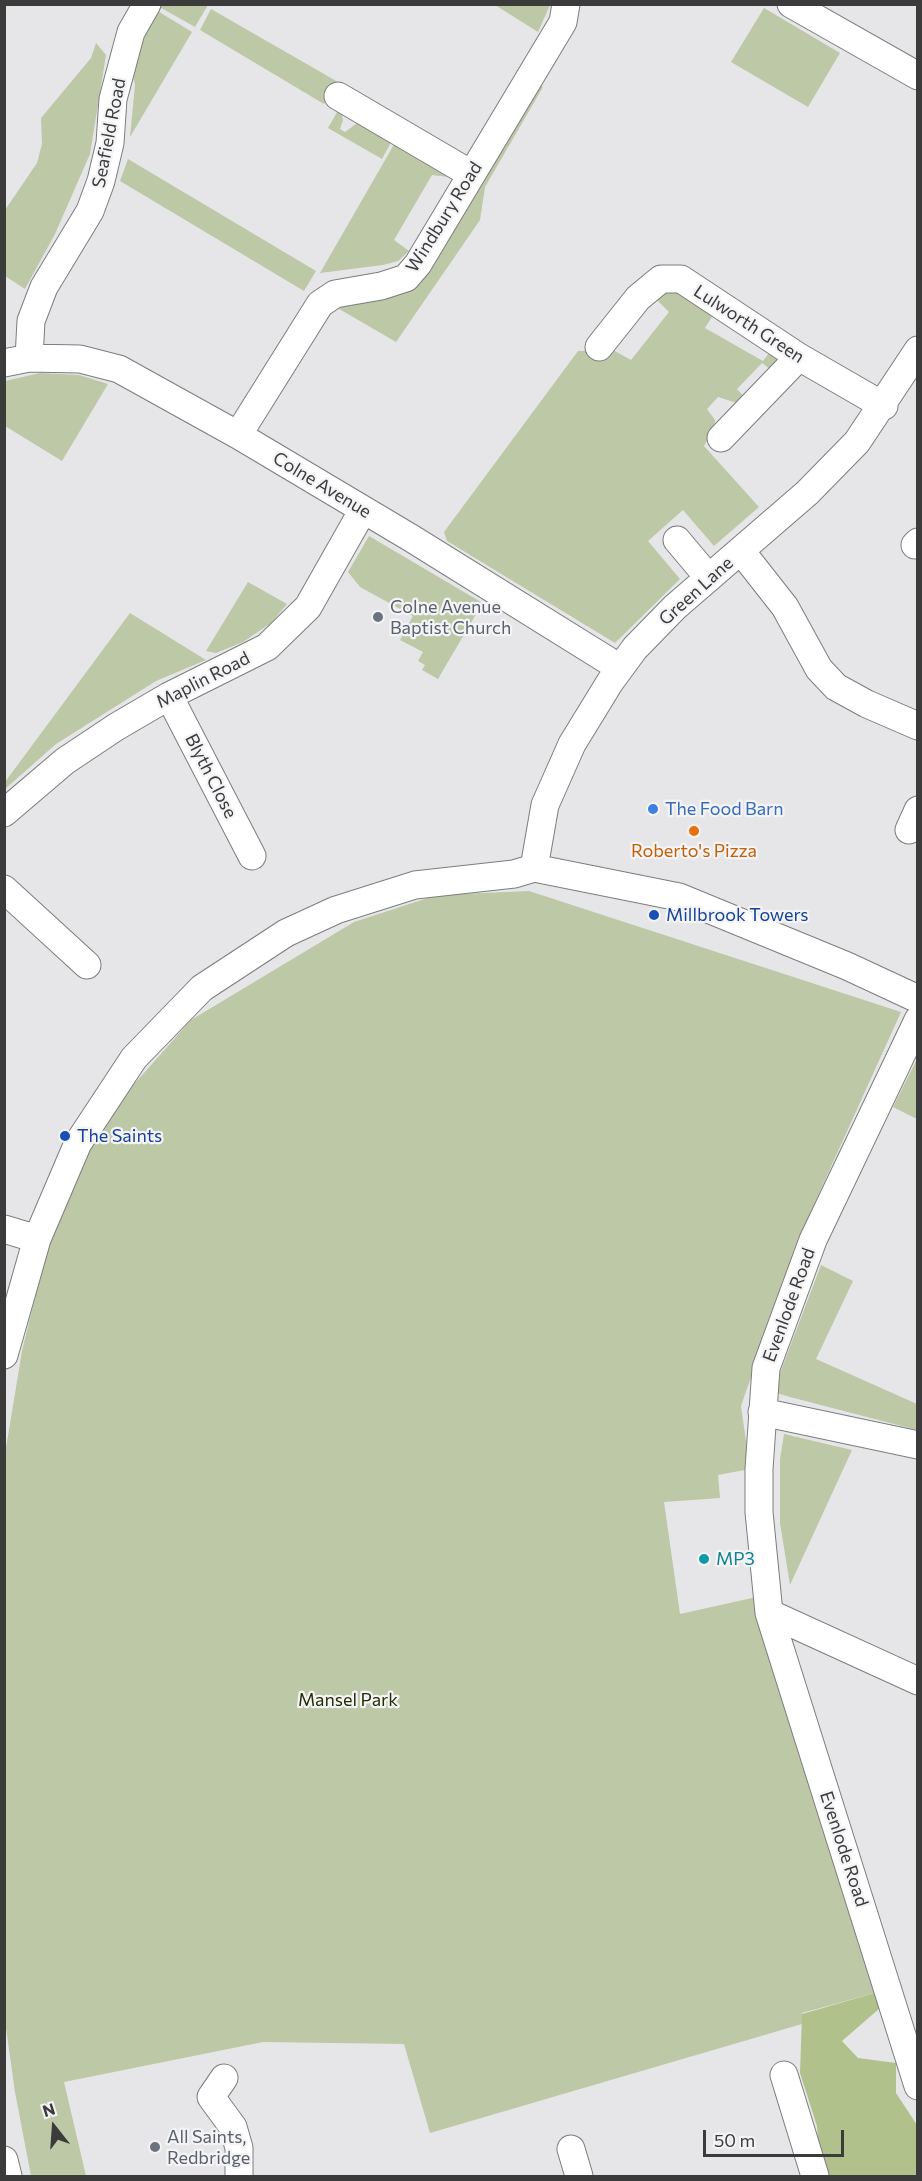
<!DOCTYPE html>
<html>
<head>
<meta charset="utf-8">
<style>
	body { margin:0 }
	#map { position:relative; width:922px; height:2181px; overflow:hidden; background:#e6e6e9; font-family:Commissioner,sans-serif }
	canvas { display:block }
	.frame { position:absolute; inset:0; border:6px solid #3b3b3c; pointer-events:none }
	.north { position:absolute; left:24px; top:2097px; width:60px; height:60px; -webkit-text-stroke:4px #f4f4f6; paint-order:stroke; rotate:343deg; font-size:16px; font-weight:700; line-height:24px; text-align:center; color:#3b3b3c }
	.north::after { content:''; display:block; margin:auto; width:21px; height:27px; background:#3b3b3c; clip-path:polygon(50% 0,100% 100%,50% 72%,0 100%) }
	.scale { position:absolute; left:703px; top:2130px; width:141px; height:27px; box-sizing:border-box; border:3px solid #3b3b3c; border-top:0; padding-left:8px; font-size:18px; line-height:21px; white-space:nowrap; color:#3b3b3c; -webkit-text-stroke:4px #f4f4f6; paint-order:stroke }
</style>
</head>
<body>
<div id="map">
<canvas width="922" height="2181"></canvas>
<div class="frame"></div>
<div class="north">N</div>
<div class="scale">50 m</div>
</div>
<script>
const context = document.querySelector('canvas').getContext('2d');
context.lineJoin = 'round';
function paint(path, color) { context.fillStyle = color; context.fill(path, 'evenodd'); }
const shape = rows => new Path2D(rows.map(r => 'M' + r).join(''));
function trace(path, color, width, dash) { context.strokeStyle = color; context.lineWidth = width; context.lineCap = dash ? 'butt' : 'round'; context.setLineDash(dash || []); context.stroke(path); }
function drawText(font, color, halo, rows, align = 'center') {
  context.font = font + ' Commissioner,sans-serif'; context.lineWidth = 4.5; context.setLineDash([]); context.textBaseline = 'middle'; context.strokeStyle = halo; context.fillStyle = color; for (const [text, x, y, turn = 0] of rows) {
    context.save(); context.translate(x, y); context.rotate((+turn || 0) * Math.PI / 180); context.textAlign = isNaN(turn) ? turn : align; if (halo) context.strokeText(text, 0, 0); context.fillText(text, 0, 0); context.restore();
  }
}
const green = shape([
	[156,5,208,5,195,27],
	[495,5,550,5,538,32],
	[151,7,192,32,130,137,135,85,130,64],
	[764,8,840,53,808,107,731,62],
	[211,9,338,82,324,104,200,30],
	[96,43,106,55,90,154,55,234,25,289,5,276,5,210,37,163,42,144,41,118,91,58],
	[535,82,543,87,485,187,480,220,396,342,334,306,388,292],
	[340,107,343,120,340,129,345,132,360,121,394,137,382,159,328,128],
	[396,141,439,167,449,177,432,175,394,240,409,251,398,261,383,265,320,273],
	[128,159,316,271,304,291,120,181],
	[670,287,713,315,705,328,763,361,772,349,777,356,779,364,774,372,762,363,737,389,747,400,737,403,718,397,707,409,715,420,714,430,704,446,759,507,714,546,683,510,648,541,680,579,615,643,447,541,444,532,578,351,613,350,631,360,669,312,652,295],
	[40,373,79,375,108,384,62,461,5,426,5,381],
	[369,536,491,608,488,613,479,609,438,679,422,670,425,665,418,661,423,652,400,640,413,616,360,587,348,572],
	[248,582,287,604,271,623,243,642,216,653,206,651],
	[130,613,206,660,156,681,56,744,5,789,5,782],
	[529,891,901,1012,801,1233,741,1406,750,1469,718,1475,720,1498,664,1502,680,1614,761,1596,764,1627,875,1993,802,2013,802,2024,430,2133,404,2044,263,2042,64,2082,86,2176,31,2176,15,2092,4,2014,5,1454,22,1351,44,1261,89,1135,191,1020,354,922,437,895],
	[917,1059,917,1119,893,1107],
	[821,1265,853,1281,816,1359,917,1404,917,1430,790,1397,777,1393,774,1389],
	[784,1434,852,1450,790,1585,780,1523,780,1459]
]);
const forest = shape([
	[875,1993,880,2008,842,2041,858,2058,896,2063,896,2093,917,2125,917,2176,823,2176,820,2170,817,2126,800,2073,802,2014]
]);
const minor = shape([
	[791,4,918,76],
	[338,96,471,174],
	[599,347,638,298,661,279,681,279,799,357,884,406],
	[29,358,31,321,44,287,90,211,101,181,110,143,113,99,131,32,147,4],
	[4,363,29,358,80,359,119,369,238,435,411,538,620,668],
	[238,435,320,304,335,294,381,286,406,278,418,264,563,22,566,4],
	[721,438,799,357],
	[677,540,709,578],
	[915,545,918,542],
	[741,551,785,607,819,669,836,687,867,704,918,726],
	[169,696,252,856],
	[4,813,65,761,116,727,169,696,267,647,308,607,363,510],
	[909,830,918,810],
	[534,868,545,805,572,744,610,682,635,648,675,607,807,493,857,442,918,350],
	[4,889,87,965],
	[918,1020,813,1240,766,1368,759,1469,759,1512,769,1613,918,2086],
	[4,1229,37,1239],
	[4,1355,37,1239,78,1143,134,1058,202,988,286,933,336,910,415,885,514,874,534,868,679,897,847,966,918,999],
	[762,1412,918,1445],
	[769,1613,918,1681],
	[784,2075,815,2176],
	[224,2078,211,2097,233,2127,239,2148,239,2176],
	[571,2149,579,2176],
	[4,2160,8,2176]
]);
const markers = [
	[378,617,6,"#6b7280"],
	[653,809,6,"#3f7fe0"],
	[694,831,6,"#e8710a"],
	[654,915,6,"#1a4fb4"],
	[65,1136,6,"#1a4fb4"],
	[704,1559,6,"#0f9aa8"],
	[155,2147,6,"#6b7280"]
];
const streetNames = [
	["Seafield Road",109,133,-79],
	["Windbury Road",444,217,-58],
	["Lulworth Green",749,324,33],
	["Colne Avenue",322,485,31],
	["Green Lane",696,591,-42],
	["Maplin Road",203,680,-27],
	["Blyth Close",211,776,63],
	["Evenlode Road",789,1305,-70],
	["Evenlode Road",844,1849,72]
];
const worshipNames = [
	["Colne Avenue",390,607],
	["Baptist Church",390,628],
	["All Saints,",167,2137],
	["Redbridge",167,2158]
];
const shopNames = [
	["The Food Barn",665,809]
];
const foodNames = [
	["Roberto's Pizza",694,851]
];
const transitNames = [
	["Millbrook Towers",666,915],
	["The Saints",77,1136]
];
const cultureNames = [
	["MP3",716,1559]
];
const parkNames = [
	["Mansel Park",348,1700]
];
paint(green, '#bcc8a6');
paint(forest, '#b0c18b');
trace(minor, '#7d7d7f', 29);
trace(minor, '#fff', 27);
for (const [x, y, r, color] of markers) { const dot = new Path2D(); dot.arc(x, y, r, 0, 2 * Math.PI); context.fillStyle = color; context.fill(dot); trace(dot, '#f4f4f6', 2); }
drawText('18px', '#3b3b3c', '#f4f4f6', streetNames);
drawText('18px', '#5b616d', '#f4f4f6', worshipNames, 'left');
drawText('18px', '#366cbe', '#f4f4f6', shopNames, 'left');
drawText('18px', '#c56008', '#f4f4f6', foodNames);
drawText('18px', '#164399', '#f4f4f6', transitNames, 'left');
drawText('18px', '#0d838f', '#f4f4f6', cultureNames, 'left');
drawText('18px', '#242e04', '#f4f4f6', parkNames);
</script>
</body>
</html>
